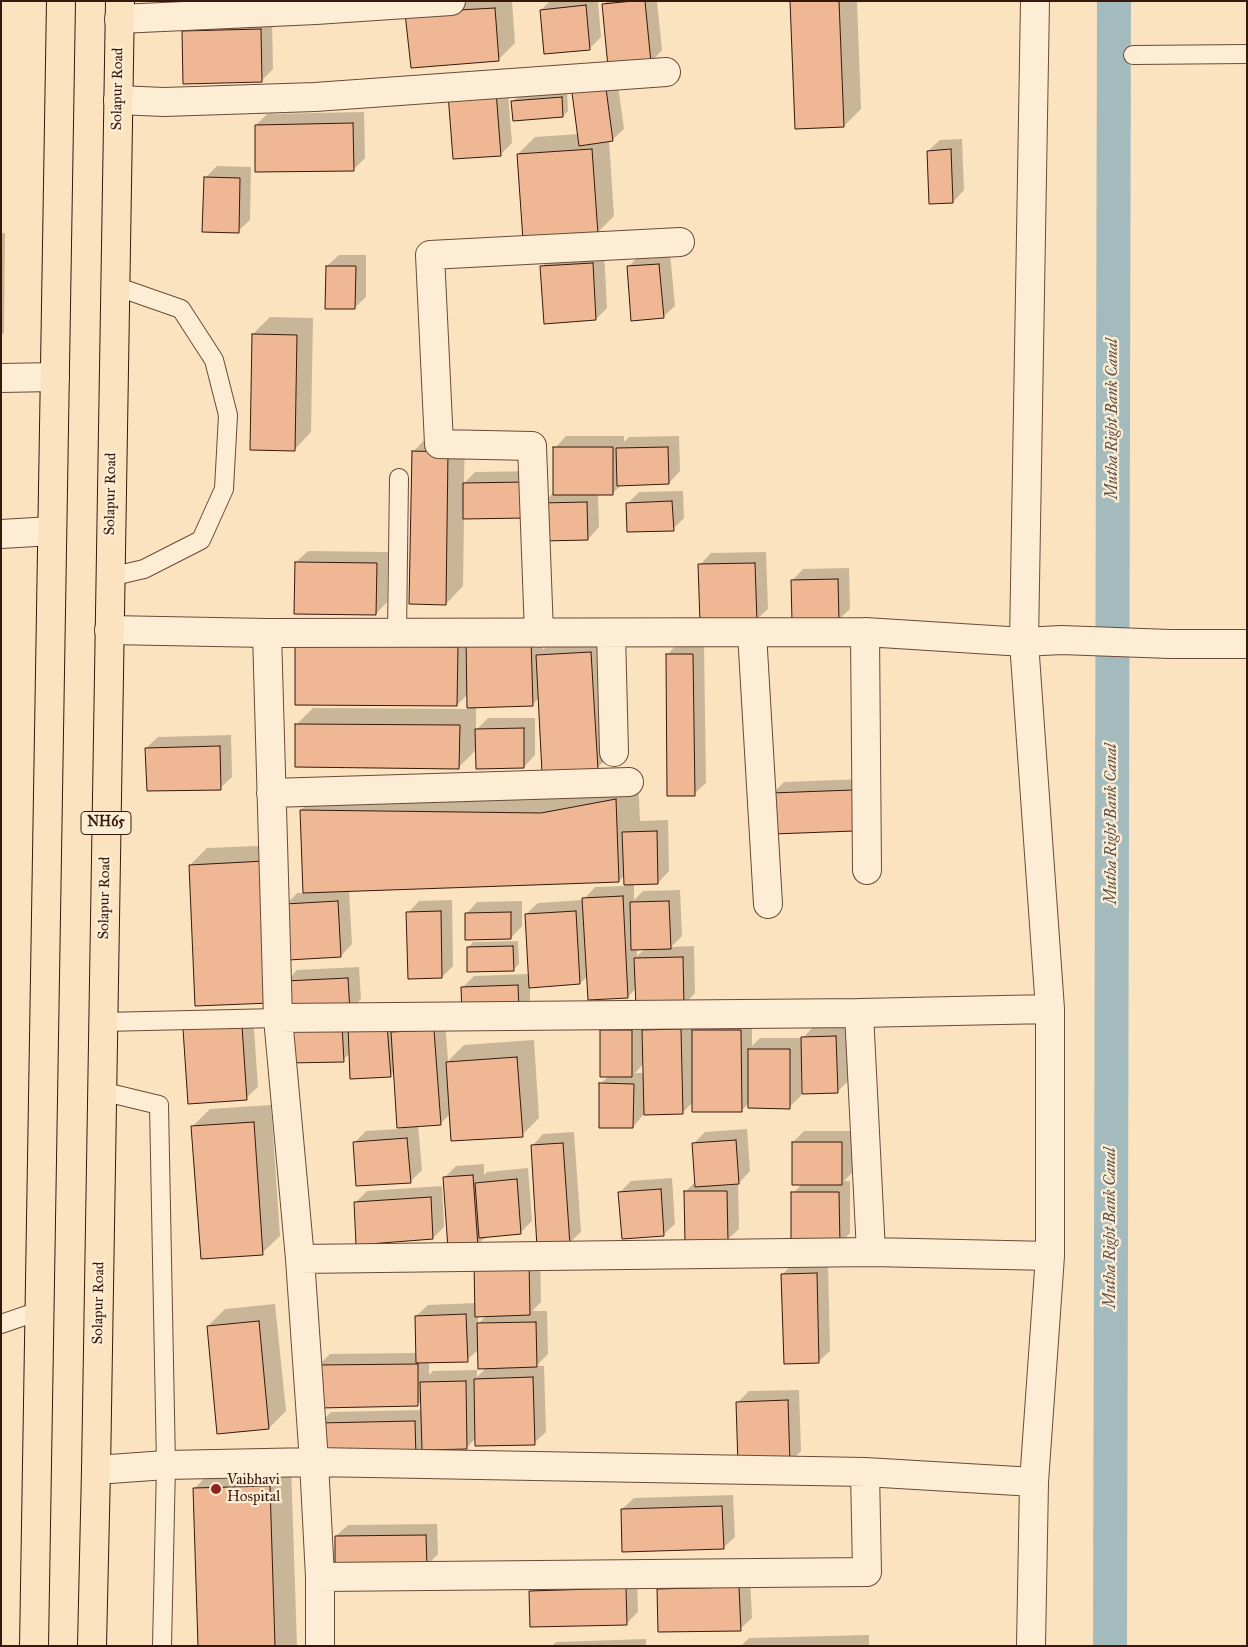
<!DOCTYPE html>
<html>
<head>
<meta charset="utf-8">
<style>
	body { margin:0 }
	#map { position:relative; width:1248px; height:1647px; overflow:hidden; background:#fce3bf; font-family:"IM FELL Great Primer",serif }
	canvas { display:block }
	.frame { position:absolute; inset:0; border:2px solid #36180c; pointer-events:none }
</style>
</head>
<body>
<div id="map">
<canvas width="1248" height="1647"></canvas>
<div class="frame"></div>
</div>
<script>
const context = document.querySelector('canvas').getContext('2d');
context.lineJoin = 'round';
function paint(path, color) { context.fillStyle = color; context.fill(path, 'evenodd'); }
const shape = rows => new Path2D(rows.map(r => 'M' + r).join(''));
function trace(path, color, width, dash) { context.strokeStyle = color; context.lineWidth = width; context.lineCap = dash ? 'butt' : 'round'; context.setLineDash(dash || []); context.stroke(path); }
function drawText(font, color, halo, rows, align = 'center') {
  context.font = font + ' "IM FELL Great Primer",serif'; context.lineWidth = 4.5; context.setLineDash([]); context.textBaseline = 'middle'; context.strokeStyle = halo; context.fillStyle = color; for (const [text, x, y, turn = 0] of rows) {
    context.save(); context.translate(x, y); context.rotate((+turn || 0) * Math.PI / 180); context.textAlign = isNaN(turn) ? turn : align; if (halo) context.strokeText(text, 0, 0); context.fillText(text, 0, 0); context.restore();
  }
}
const shadow = shape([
	[419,1,512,1,515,43,498,60],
	[550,1,598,1,601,37,590,48,541,10],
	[607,1,657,1,662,50,651,62,604,5],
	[791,1,857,1,861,109,844,126],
	[272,18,273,69,261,81,183,31,194,20],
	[616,70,624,129,612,140,609,141,614,216,597,233,518,154,535,137,579,134],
	[507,80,512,143,501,154,455,158],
	[567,92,568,111,563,116,513,102,518,96],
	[364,112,365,158,354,169,256,125,267,114],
	[962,139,964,190,953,202,928,151,940,140],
	[217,166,251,167,250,220,238,231,205,178],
	[1,233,5,233,4,333,1,336],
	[604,252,607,308,596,319,542,267,553,255],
	[670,253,675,306,663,317,628,267,640,255],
	[339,255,366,255,366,297,354,308,327,266],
	[270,317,313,318,311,432,294,450,253,334],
	[430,434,465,435,464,483,475,472,537,471,464,518,463,586,446,604,413,452],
	[566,436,624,436,624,442,629,437,679,436,680,471,669,483,621,485,613,493,598,493,599,527,588,539,542,504,554,492,555,448],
	[683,491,684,518,673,529,628,503,639,492],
	[308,551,388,552,387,602,376,614,296,562],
	[766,552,768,609,756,620,700,565,711,553],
	[849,568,850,609,838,620,792,581,803,569],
	[542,627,543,650,554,639,608,636,614,751,597,768,539,698,532,705,476,706,476,730,488,718,535,718,535,755,524,767,477,749,459,767,296,725,313,708,468,709,468,694,457,705,297,645],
	[678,643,704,643,706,783,694,794,667,655],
	[231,735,232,777,220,788,146,748,158,737],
	[638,777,640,821,668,820,669,871,658,883,634,883,634,900,643,891,680,890,682,936,671,947,694,946,695,993,684,1005,636,988,628,997,588,976,580,983,530,986,530,1000,519,1011,463,987,474,976,529,974,526,914,538,903,583,900,595,887,625,886,625,875,619,881,349,890,352,944,341,956,287,959,288,980,297,970,359,967,361,999,347,1013,445,1019,448,1061,464,1045,534,1040,539,1118,522,1135,450,1114,440,1124,418,1125,422,1170,410,1182,354,1143,366,1131,399,1129,395,1071,390,1075,350,1053,343,1060,287,1026,190,865,207,848,282,845,285,906,297,893,304,893,301,810,323,788],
	[646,948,637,956,637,949],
	[864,779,865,819,773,793,784,782],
	[452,900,453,966,442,977,408,913,419,901],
	[522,901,522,926,511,938,466,914,477,902],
	[518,941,519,964,513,970,468,948,473,942],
	[253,1015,258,1087,246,1098,184,1030,196,1018],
	[692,1018,692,1032,704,1019,752,1020,752,1046,760,1038,803,1038,814,1026,847,1025,849,1080,837,1092,801,1072,801,1096,789,1107,749,1103,741,1111,694,1101,682,1113,644,1114,633,1127,600,1084,609,1076,601,1030,613,1019,643,1019,643,1031,655,1019],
	[644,1063,644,1073,635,1073],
	[271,1105,280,1236,262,1253,193,1126,210,1109],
	[747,1129,750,1171,738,1184,739,1229,727,1240,685,1192,696,1181,694,1143,705,1132],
	[804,1131,853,1131,853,1172,844,1181,850,1181,850,1233,839,1244,793,1193,802,1184,793,1142],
	[574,1132,581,1232,569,1243,532,1146,543,1134],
	[484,1164,484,1175,487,1172,528,1168,532,1221,520,1233,487,1236,477,1245,445,1177,456,1166],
	[672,1178,675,1224,663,1235,620,1192,631,1181],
	[442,1186,444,1227,433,1238,355,1203,367,1191],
	[540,1250,541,1302,532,1311,547,1311,548,1354,536,1366,544,1366,546,1432,534,1443,476,1438,467,1447,424,1448,416,1456,319,1424,331,1412,422,1410,422,1400,418,1404,318,1366,330,1354,417,1353,416,1316,428,1305,476,1303],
	[478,1315,487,1315,478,1324],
	[479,1349,487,1367,477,1377,477,1370,433,1371,429,1375,429,1361,467,1360],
	[828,1262,830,1351,818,1362,782,1275,793,1263],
	[275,1304,286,1411,269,1428,208,1326,225,1309],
	[799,1390,801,1451,789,1463,737,1403,749,1391],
	[291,1464,297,1646,199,1646,194,1489,216,1466],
	[733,1495,735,1537,723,1548,622,1509,634,1498],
	[437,1524,438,1554,426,1566,336,1536,348,1525],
	[750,1576,752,1618,740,1629,659,1590,670,1578],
	[637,1578,638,1612,626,1624,530,1591,542,1580],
	[869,1635,869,1646,741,1646,749,1638],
	[646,1639,646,1646,552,1646,556,1642]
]);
const canal = shape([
	[1110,1646,1114,1]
]);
const building = shape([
	[634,1,645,1,651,63,608,67,602,4,634,1],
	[790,1,839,1,844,127,795,129,790,1],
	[586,5,590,50,544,54,540,10,586,5],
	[495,8,499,61,411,68,405,13,495,8],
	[261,29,262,82,183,84,182,31,261,29],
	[605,81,613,141,579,146,571,85,605,81],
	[496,91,501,156,453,159,448,94,496,91],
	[562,97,563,117,513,121,511,101,562,97],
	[353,123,354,171,255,172,255,125,353,123],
	[592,149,598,234,523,240,517,154,592,149],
	[951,149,953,203,929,204,927,151,951,149],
	[204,177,240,178,239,233,202,232,204,177],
	[593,263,596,320,544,324,540,266,593,263],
	[659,264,664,318,631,321,627,266,659,264],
	[326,266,356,266,355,309,325,309,326,266],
	[252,334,297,335,295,451,250,450,252,334],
	[553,447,613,447,613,495,553,495,553,447],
	[668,447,669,484,617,486,616,448,668,447],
	[412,451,448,452,446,605,409,604,412,451],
	[526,482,526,518,463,519,463,483,526,482],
	[672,501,674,531,627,532,626,503,672,501],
	[587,502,588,540,542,541,541,503,587,502],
	[295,562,377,563,376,615,294,614,295,562],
	[755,563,757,622,700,623,698,564,755,563],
	[838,579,839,621,792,622,791,580,838,579],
	[531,638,533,706,467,708,466,639,531,638],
	[295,645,458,647,457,706,295,705,295,645],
	[591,652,598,769,542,773,536,655,591,652],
	[666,654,693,654,695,796,667,796,666,654],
	[295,724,460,725,459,769,295,767,295,724],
	[524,728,524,768,476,769,475,729,524,728],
	[220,746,221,790,147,791,145,748,220,746],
	[853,790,854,831,773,834,771,793,853,790],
	[616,799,619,882,303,893,300,810,541,813,616,799],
	[657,831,658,884,624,885,622,832,657,831],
	[265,861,271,1003,195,1006,189,865,265,861],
	[623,896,628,998,588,1000,582,898,623,896],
	[338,901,341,957,288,960,285,904,338,901],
	[669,901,671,949,631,950,630,902,669,901],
	[441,911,442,978,408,979,406,912,441,911],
	[576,911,580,984,529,988,525,914,576,911],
	[511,912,511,939,465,940,465,913,511,912],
	[513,946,514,971,467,972,467,947,513,946],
	[683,957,684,1006,636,1007,634,958,683,957],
	[348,978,350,1012,286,1015,285,981,348,978],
	[518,985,519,1012,462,1014,461,987,518,985],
	[342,1024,344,1062,287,1063,286,1025,342,1024],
	[387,1024,391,1077,350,1079,348,1026,387,1024],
	[242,1026,247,1100,188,1104,183,1029,242,1026],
	[681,1029,683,1114,644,1115,642,1030,681,1029],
	[434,1030,441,1125,397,1128,391,1032,434,1030],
	[600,1030,632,1030,632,1077,600,1077,600,1030],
	[692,1030,741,1030,742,1112,692,1112,692,1030],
	[836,1036,838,1093,802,1094,801,1037,836,1036],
	[748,1049,790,1049,790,1109,748,1108,748,1049],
	[517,1057,523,1137,451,1141,446,1062,517,1057],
	[599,1083,634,1084,633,1128,599,1128,599,1083],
	[254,1122,263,1255,201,1259,191,1126,254,1122],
	[407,1138,411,1183,356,1186,353,1142,407,1138],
	[736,1140,739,1184,695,1187,692,1143,736,1140],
	[792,1142,842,1142,842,1185,792,1185,792,1142],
	[563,1143,570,1245,537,1247,531,1145,563,1143],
	[473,1175,478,1247,448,1249,443,1177,473,1175],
	[517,1179,521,1234,479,1238,475,1183,517,1179],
	[661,1189,664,1236,622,1239,618,1192,661,1189],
	[684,1191,727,1191,728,1241,685,1242,684,1191],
	[791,1192,839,1192,840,1245,791,1246,791,1192],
	[431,1197,433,1239,356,1245,354,1202,431,1197],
	[529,1261,530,1315,475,1317,474,1263,529,1261],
	[817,1273,819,1363,784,1364,781,1274,817,1273],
	[466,1314,468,1362,416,1363,415,1316,466,1314],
	[259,1321,269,1429,217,1434,207,1326,259,1321],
	[536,1322,537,1367,478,1369,477,1323,536,1322],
	[418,1364,418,1406,318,1408,317,1365,418,1364],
	[533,1377,535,1445,475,1446,474,1379,533,1377],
	[466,1381,467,1449,422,1450,420,1382,466,1381],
	[788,1400,790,1464,738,1466,736,1402,788,1400],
	[415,1421,416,1458,319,1460,318,1423,415,1421],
	[270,1486,275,1646,198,1646,193,1488,270,1486],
	[722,1506,724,1549,622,1552,621,1509,722,1506],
	[426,1535,427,1567,335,1568,335,1536,426,1535],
	[739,1587,741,1631,658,1632,657,1589,739,1587],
	[626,1588,627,1625,530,1627,529,1591,626,1588]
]);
const service = shape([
	[1133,55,1247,54],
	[110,577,144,569,201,540,224,489,228,415,214,360,181,309,115,286],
	[397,633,399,478],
	[103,1022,278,1018],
	[101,1091,159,1105,166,1465,162,1646],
	[1,1324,39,1311]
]);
const minor = shape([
	[119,19,316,10,451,1],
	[118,100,164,102,315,97,666,72],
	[1,378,55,377],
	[1,534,52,531],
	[109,630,267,633,278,1018,300,1259,314,1462,320,1577,320,1646],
	[865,632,867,870],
	[267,633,865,632,1024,642,1061,640,1170,644,1247,644],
	[539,633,532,446,439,444,430,255,680,242],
	[611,633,614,752],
	[752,633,768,904],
	[271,793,629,782],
	[859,1013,871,1252],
	[278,1018,859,1013,1050,1009],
	[300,1259,871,1252,1050,1256],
	[96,1470,166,1465,314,1462,865,1472,1034,1482],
	[320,1577,867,1572,865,1472],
	[1031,1646,1034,1482,1050,1256,1050,1009,1024,642,1035,1]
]);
const trunk = shape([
	[34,1646,61,1],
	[92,1646,96,1470,120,1]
]);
const markers = [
	[216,1489,6,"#8f2418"]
];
const shields = [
	[106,823,50]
];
const shieldNames = [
	["NH65",106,823]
];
const streetNames = [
	["Solapur Road",118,89,-89],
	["Solapur Road",111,494,-89],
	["Solapur Road",105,898,-89],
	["Solapur Road",99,1303,-89]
];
const poiNames = [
	["Vaibhavi",227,1480],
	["Hospital",227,1497]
];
const waterNames = [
	["Mutha Right Bank Canal",1113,419,-90],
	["Mutha Right Bank Canal",1112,824,-90],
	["Mutha Right Bank Canal",1111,1228,-90]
];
paint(shadow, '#0003');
trace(canal, '#a4bbbd', 34);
paint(building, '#efb794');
trace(building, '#36180c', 1);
trace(service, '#684b39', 20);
trace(minor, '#684b39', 30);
trace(trunk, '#36180c', 30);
trace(service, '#fdedd5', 18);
trace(minor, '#fdedd5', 28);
trace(trunk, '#fce3bf', 28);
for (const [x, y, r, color] of markers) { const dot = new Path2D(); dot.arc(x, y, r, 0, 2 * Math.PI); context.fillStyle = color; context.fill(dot); trace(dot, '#fdedd5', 2); }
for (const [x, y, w] of shields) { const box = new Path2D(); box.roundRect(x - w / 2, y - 11.5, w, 23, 4); context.fillStyle = '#fdedd5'; context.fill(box); trace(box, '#36180c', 1); }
drawText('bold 14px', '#36180c', null, shieldNames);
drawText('15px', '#36180c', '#fdedd5', streetNames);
drawText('15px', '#36180c', '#fdedd5', poiNames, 'left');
drawText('italic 16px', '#5c514a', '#fdedd5', waterNames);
</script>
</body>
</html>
